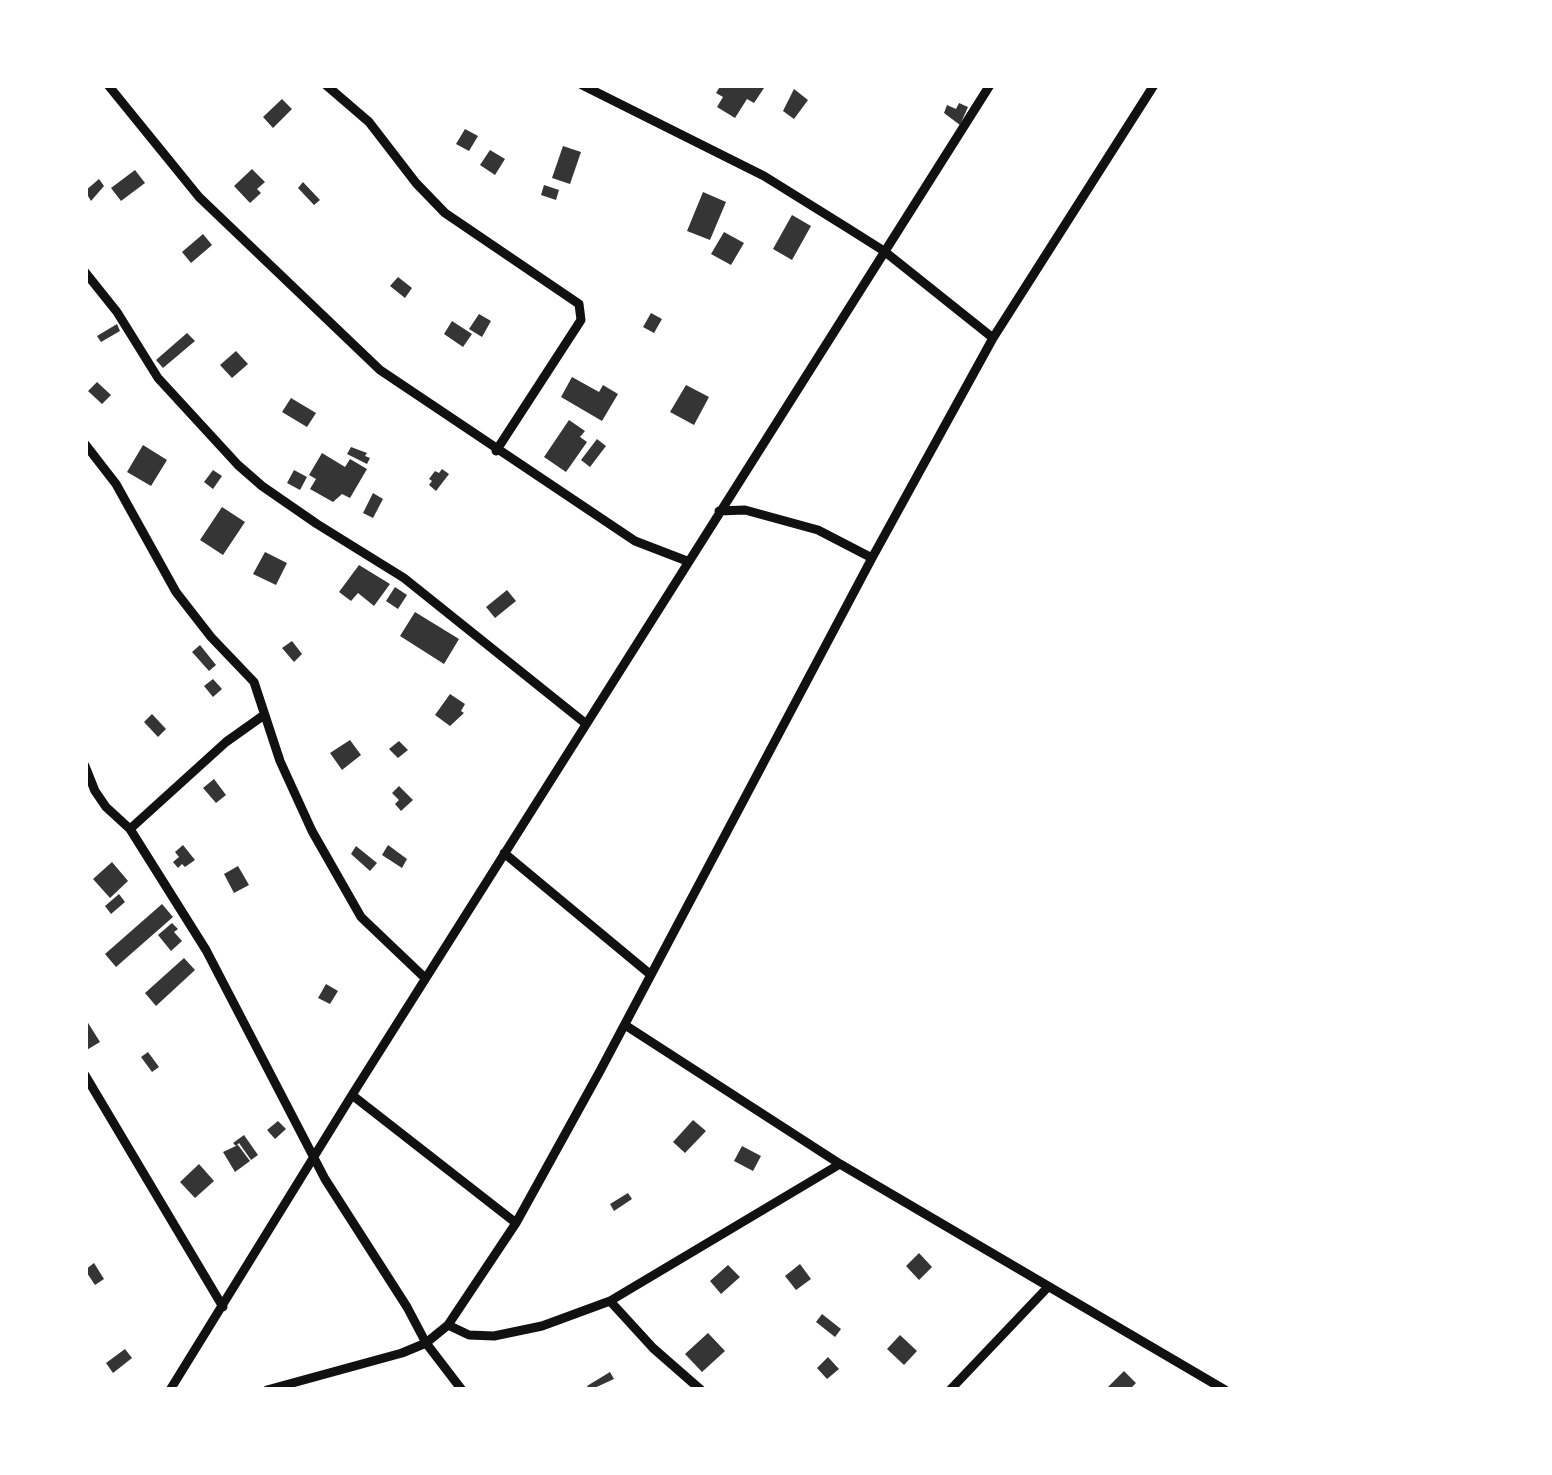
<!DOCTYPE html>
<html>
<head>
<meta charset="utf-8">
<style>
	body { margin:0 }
	#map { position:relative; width:1552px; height:1475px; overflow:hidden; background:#fff; font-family:"Open Sans",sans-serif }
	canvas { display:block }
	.frame { position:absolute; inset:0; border:88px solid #fff; pointer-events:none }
</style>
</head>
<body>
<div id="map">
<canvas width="1552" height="1475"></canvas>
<div class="frame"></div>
</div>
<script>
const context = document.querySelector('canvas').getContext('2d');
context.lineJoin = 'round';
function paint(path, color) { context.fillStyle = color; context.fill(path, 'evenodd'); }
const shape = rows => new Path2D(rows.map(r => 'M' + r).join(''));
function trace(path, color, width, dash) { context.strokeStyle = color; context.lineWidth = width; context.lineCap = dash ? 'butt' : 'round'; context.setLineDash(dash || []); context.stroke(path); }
const building = shape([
	[721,85,766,85,754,103,747,99,735,118,717,107,723,97,716,93],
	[794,89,808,100,794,119,783,111],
	[282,99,292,109,273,128,263,117],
	[959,103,968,107,960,125,944,113,947,105,956,109],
	[465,129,478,136,469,151,456,144],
	[563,146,581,152,570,184,552,178],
	[490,150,505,159,495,175,480,165],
	[252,169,265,182,257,189,261,193,250,203,234,186],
	[135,170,145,183,121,201,111,188],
	[99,179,104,186,91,201,85,191],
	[303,182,320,200,314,205,298,188],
	[544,185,559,190,556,200,541,195],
	[703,192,726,202,710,240,687,231],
	[792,215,811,226,792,260,773,249],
	[724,232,744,243,731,265,711,254],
	[203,234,212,245,191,263,182,252],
	[398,277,412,288,405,298,390,286],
	[651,313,662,319,654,333,643,327],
	[479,314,491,321,482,337,469,329],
	[452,321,472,334,463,347,444,334],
	[117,324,120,331,101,342,97,336],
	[187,333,195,341,163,368,156,360],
	[236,351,248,364,232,378,220,365],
	[572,377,599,392,603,385,618,394,602,421,561,397],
	[97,382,111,395,102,404,88,391],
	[686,385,709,397,694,425,670,412],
	[291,398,316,413,307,427,282,412],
	[569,420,585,431,580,437,587,442,566,472,544,457],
	[597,439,606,446,590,467,581,460],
	[143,445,167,460,151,486,127,472],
	[351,447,367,453,365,456,370,458,367,464,347,454],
	[322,453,345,467,350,459,367,469,350,498,342,494,333,502,310,489,316,479,309,475],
	[442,469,449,474,436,491,429,485,432,481,429,479,435,471,439,473],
	[213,470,222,476,213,489,204,482],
	[294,470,307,477,300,490,287,483],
	[373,493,383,499,373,518,363,513],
	[222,507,245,522,223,555,200,540],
	[265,552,287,563,276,585,253,574],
	[359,565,390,584,374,606,358,593,351,601,339,592],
	[395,587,407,595,398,609,386,601],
	[507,590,516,601,495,618,486,607],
	[415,612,459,639,444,664,400,636],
	[292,641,302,654,294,662,282,648],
	[200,645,216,665,209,671,192,652],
	[213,679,222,689,213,697,204,686],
	[450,694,465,704,461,711,464,713,450,726,435,715],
	[152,714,166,729,158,737,144,722],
	[350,740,361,755,342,770,330,753],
	[399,741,408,750,398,758,389,749],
	[214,779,226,795,216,803,203,788],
	[399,786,413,800,401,811,395,804,399,800,392,793],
	[183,845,195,860,185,867,182,864,178,868,173,862,179,857,175,852],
	[388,845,407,859,402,868,382,855],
	[356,846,377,863,370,871,351,854],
	[112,862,128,881,110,898,93,879],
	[238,866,249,885,234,893,224,874],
	[119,894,125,902,111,914,105,906],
	[162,904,173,917,116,967,105,954],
	[172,923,178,929,174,932,182,941,171,951,158,935],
	[184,958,195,970,156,1006,145,993],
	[326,984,338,991,330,1004,318,998],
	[85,1018,100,1042,85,1051],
	[148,1052,159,1067,152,1072,141,1057],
	[693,1120,706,1131,685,1153,673,1142],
	[278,1121,286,1129,275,1139,267,1130],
	[244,1135,258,1155,251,1160,239,1143,236,1146,233,1143],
	[238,1145,250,1161,235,1172,223,1152],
	[742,1146,761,1156,753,1171,734,1161],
	[199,1164,214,1181,195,1198,180,1182],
	[628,1193,632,1199,614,1211,610,1204],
	[919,1253,932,1267,919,1280,906,1266],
	[94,1263,104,1279,95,1285,85,1270],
	[800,1264,811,1279,796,1290,785,1276],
	[728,1265,740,1277,721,1294,710,1281],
	[822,1314,841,1329,835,1337,816,1322],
	[708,1333,725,1351,702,1372,685,1354],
	[900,1335,917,1351,904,1365,887,1349],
	[125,1349,132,1358,113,1373,106,1363],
	[828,1357,839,1369,827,1379,817,1368],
	[1124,1371,1136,1383,1129,1390,1105,1390],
	[610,1372,614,1379,590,1390,587,1386]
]);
const minor = shape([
	[108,85,199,197,380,370,635,541,687,561],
	[326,85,369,122,416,183,445,213,579,304,581,320,496,451],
	[582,85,764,176,846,227,884,251,993,338],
	[85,272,117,312,158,378,238,465,262,486,317,524,404,578,585,723],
	[85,444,116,484,176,592,211,637,254,682,280,761,312,831,361,917,425,978],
	[719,511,745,510,818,530,872,558],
	[85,766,95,791,106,807,130,829,206,950,325,1179,407,1307,426,1343,462,1390],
	[130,829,226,742,264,715],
	[504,853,651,975],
	[625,1025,840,1164,1225,1390],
	[85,1075,223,1307],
	[352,1095,516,1223],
	[610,1301,653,1348,701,1390],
	[448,1325,469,1335,494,1336,542,1326,610,1301,840,1164],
	[170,1390,352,1095,990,85],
	[267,1390,402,1353,426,1343,448,1325,516,1223,600,1071,872,558,993,338,1154,85],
	[950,1390,1048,1287]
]);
paint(building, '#353535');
trace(minor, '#111', 9);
</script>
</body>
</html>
